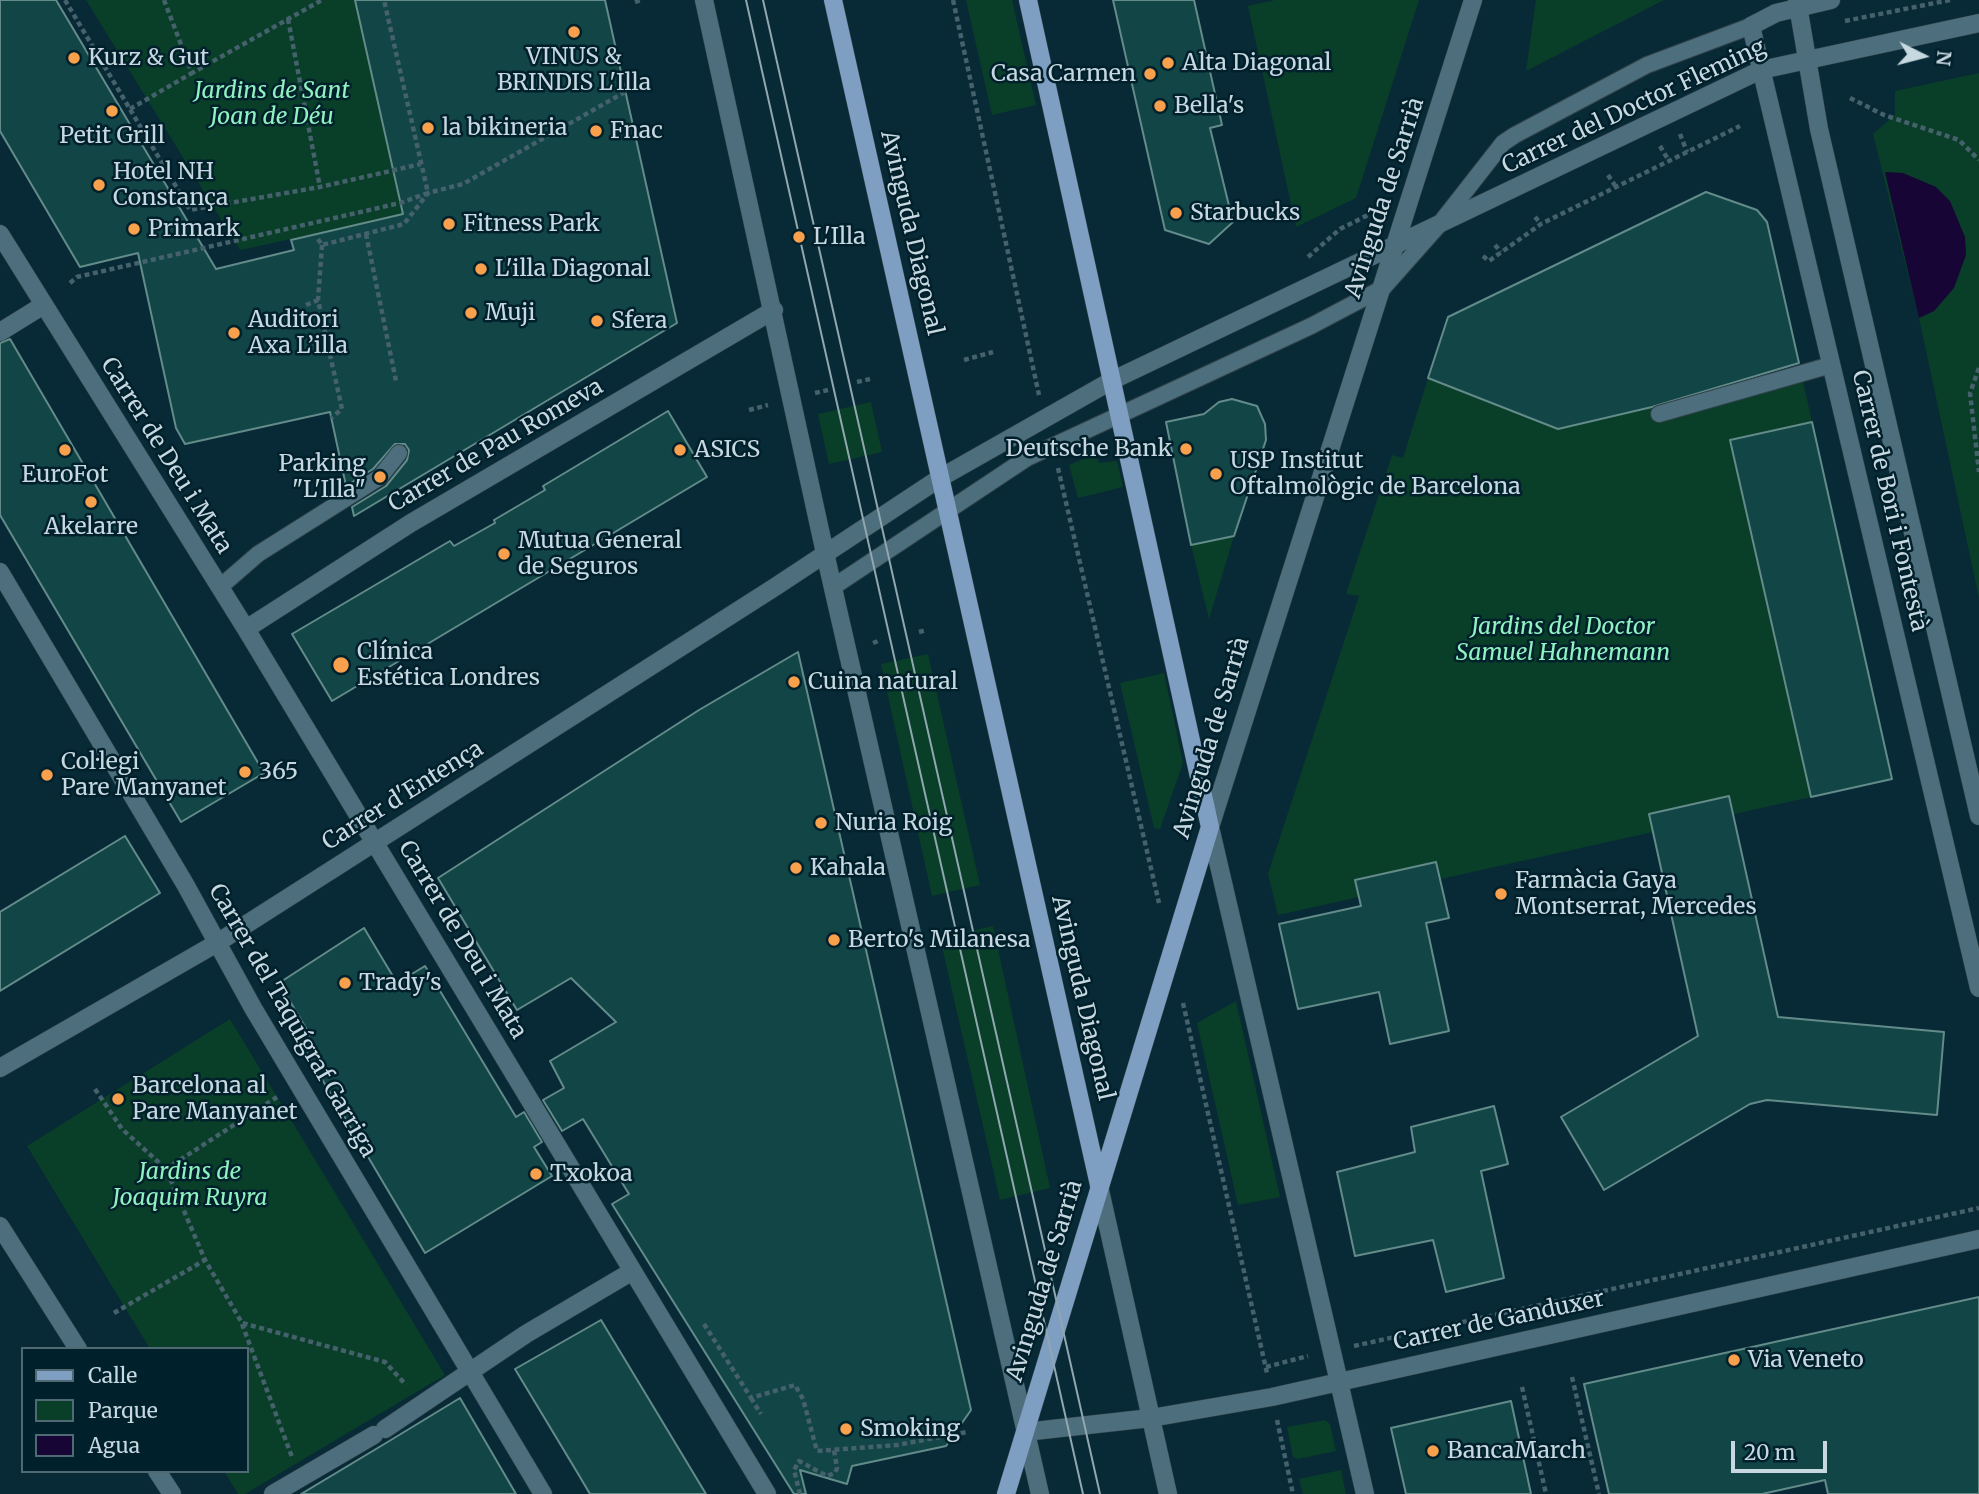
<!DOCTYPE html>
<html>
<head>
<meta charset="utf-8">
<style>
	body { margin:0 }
	#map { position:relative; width:1979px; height:1494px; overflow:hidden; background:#082a36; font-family:Merriweather,serif }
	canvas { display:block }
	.legend { position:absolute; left:21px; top:1347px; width:228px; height:126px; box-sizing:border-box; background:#00202c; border:2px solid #506a74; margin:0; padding:9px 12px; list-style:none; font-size:21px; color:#c7d8e0 }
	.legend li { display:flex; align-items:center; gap:14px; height:35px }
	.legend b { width:35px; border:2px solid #506a74 }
	.north { position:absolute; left:1888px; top:21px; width:70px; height:70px; -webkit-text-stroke:5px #00202c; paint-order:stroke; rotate:96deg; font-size:19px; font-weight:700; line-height:28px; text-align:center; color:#c7d8e0 }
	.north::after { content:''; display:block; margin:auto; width:24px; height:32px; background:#c7d8e0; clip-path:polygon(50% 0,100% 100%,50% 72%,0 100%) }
	.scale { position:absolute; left:1731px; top:1441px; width:96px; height:32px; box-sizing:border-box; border:4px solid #c7d8e0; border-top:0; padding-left:9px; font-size:21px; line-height:24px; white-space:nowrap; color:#c7d8e0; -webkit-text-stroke:5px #00202c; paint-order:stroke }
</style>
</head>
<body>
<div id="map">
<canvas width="1979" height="1494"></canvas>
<ul class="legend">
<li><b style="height:9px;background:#7f9fc2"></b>Calle</li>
<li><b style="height:19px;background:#093e28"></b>Parque</li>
<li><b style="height:19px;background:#160535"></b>Agua</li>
</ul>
<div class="north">N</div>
<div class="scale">20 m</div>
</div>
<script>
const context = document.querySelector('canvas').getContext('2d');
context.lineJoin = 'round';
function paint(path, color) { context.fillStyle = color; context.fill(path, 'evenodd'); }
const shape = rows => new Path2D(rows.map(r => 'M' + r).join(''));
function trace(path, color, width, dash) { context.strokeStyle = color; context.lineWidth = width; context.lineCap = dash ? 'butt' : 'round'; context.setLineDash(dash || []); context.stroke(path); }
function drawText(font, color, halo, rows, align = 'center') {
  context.font = font + ' Merriweather,serif'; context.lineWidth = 5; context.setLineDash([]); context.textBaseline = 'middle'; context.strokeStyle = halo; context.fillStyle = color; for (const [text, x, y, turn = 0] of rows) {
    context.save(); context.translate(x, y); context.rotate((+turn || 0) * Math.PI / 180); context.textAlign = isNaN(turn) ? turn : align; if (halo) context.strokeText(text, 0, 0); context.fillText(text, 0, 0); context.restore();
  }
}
const green = shape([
	[86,0,357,0,404,215,240,250],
	[966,0,1012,0,1036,105,992,115],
	[1275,0,1419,0,1356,198,1296,227,1248,6],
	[1536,0,1664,0,1526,71],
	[1979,73,1979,598,1919,318,1873,134,1895,115,1895,91],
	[1801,372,1812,422,1730,440,1811,797,1278,915,1268,874,1359,596,1346,594,1392,455,1403,458,1428,378,1558,429],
	[871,402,882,452,829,464,818,414],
	[1096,454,1099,463,1117,461,1123,487,1078,498,1069,465],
	[1234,536,1209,619,1191,545],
	[928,654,980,885,932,896,881,664],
	[1164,673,1183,763,1160,829,1154,828,1120,683],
	[993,926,1050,1188,1000,1200,940,938],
	[1236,1001,1280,1197,1238,1205,1197,1023],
	[230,1019,445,1375,245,1494,238,1494,224,1471,247,1471,247,1349,150,1349,27,1146],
	[1325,1420,1330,1424,1336,1451,1298,1459,1293,1457,1287,1427],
	[1341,1470,1346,1494,1303,1494,1299,1479]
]);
const water = shape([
	[1885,172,1903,173,1936,187,1950,201,1965,237,1966,255,1954,288,1934,311,1919,318]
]);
const building = shape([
	[0,0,56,0,216,269,294,250,291,240,403,214,355,0,605,0,677,323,354,516,352,507,386,486,407,460,409,450,405,444,395,444,373,469,346,486,330,412,185,444,176,428,138,253,80,267,0,131,0,0],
	[1113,0,1194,0,1222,125,1210,128,1233,222,1209,244,1165,230,1113,0],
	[1706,192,1757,210,1767,222,1799,363,1652,407,1558,429,1428,378,1448,317,1706,192],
	[10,339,264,773,181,822,0,515,0,343,10,339],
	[1232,399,1257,406,1265,424,1266,440,1234,536,1191,545,1166,422,1204,414,1219,402,1232,399],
	[668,411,707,477,332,701,292,634,450,541,454,546,495,523,494,520,545,490,543,486,668,411],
	[1812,422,1892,779,1811,797,1730,440,1812,422],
	[798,652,971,1410,946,1446,852,1466,847,1484,800,1470,806,1494,794,1494,612,1204,629,1194,583,1119,562,1131,543,1100,564,1088,550,1061,616,1022,571,978,517,1010,438,878,699,710,798,652],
	[1729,796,1778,1017,1944,1032,1937,1115,1767,1100,1750,1104,1604,1190,1561,1117,1698,1036,1649,814,1729,796],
	[125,836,160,893,0,991,0,912,125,836],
	[1436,862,1449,918,1426,923,1449,1031,1390,1044,1379,992,1298,1009,1279,924,1361,906,1355,880,1436,862],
	[364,928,397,983,425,966,516,1117,524,1112,542,1142,534,1147,552,1176,425,1253,300,1042,310,1035,279,983,364,928],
	[1494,1106,1508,1164,1481,1171,1504,1278,1446,1292,1433,1240,1355,1256,1337,1172,1415,1152,1411,1127,1494,1106],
	[1979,1297,1979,1494,1828,1494,1825,1480,1762,1494,1609,1494,1584,1384,1979,1297],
	[601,1320,662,1421,706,1494,590,1494,577,1472,515,1369,601,1320],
	[460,1398,516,1494,301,1494,386,1443,460,1398],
	[1511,1401,1531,1494,1406,1494,1391,1428,1511,1401]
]);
const path = shape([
	[65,0,190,210,320,187,421,164],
	[164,0,192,73,322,0],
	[953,0,1039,395],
	[635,2,641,0],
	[288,19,320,187],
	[1845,21,1950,0],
	[1850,98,1884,115,1959,140,1979,160],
	[130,109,192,73],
	[1680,134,1687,152],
	[1660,146,1669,161],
	[1608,175,1616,187],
	[1535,217,1541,224],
	[366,234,396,381],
	[318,239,322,245,404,224,428,193,463,184,625,92],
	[322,245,318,300,342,409,331,418],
	[1495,245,1501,252],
	[1483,256,1489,261,1541,224,1740,126],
	[1308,257,1340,229,1382,208],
	[70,283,77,277,400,203,428,193,384,0],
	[306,305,318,300],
	[964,360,993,352],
	[1979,368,1970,393,1979,472],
	[857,382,870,379],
	[815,393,828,390],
	[749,410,768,405],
	[1058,468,1159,903],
	[919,632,927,630],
	[873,643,881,640],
	[1183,1003,1267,1373],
	[95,1089,122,1129,166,1169,205,1260,242,1323,385,1362,406,1385],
	[166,1169,277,1097],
	[114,1313,205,1260],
	[242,1324,292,1457],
	[704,1324,751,1398,795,1385,803,1399,817,1451,897,1445,967,1432],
	[1354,1346,1979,1208],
	[1266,1367,1308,1356],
	[1572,1377,1599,1494],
	[1522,1387,1546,1494],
	[751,1398,761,1414],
	[1277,1420,1293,1494],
	[800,1494,794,1470,799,1461,827,1476,835,1473,837,1468,834,1450]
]);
const lane = shape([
	[1659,414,1831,365],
	[220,587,258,554,380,477,399,453],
	[833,587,1027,458,1311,326,1383,288,1438,226,1503,143,1515,135,1647,65,1751,26]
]);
const street = shape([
	[1797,0,1819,129,1979,816],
	[1751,26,1979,988],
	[0,234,246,629,767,1494],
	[0,332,42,306],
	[0,572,185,884,253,1008,543,1494],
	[246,629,411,523,774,310],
	[385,1429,526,1334,631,1272],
	[273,1494,374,1435]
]);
const secondary = shape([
	[704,0,825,553,1040,1494],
	[1751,26,1776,13,1831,0],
	[0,1068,217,943,775,587,940,478,1111,381,1761,70,1979,23],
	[1099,1186,1168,1494],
	[0,1226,78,1349],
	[1025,1432,1151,1418,1272,1397,1979,1239],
	[157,1471,172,1494],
	[1365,1494,1210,827,1473,0]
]);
const primary = shape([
	[833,0,1099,1185],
	[1006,1494,1210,827,1028,0]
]);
const tram = shape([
	[746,0,1083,1494],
	[763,0,1100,1494]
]);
const markers = [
	[574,32,7,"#f9a04c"],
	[74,58,7,"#f9a04c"],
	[1168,63,7,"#f9a04c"],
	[1150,74,7,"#f9a04c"],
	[1160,106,7,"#f9a04c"],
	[112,111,7,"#f9a04c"],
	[428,128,7,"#f9a04c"],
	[596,131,7,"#f9a04c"],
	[99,185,7,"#f9a04c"],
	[1176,213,7,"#f9a04c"],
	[449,224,7,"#f9a04c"],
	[134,229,7,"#f9a04c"],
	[799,237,7,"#f9a04c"],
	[481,269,7,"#f9a04c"],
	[471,313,7,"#f9a04c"],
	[597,321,7,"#f9a04c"],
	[234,333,7,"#f9a04c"],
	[1186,449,7,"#f9a04c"],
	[65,450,7,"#f9a04c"],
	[680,450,7,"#f9a04c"],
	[1216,474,7,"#f9a04c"],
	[380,477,7,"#f9a04c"],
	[91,502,7,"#f9a04c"],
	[504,554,7,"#f9a04c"],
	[341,665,9,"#f9a04c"],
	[794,682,7,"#f9a04c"],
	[245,772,7,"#f9a04c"],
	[47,775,7,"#f9a04c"],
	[821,823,7,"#f9a04c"],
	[796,868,7,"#f9a04c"],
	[1501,894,7,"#f9a04c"],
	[834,940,7,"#f9a04c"],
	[345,983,7,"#f9a04c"],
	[118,1099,7,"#f9a04c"],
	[536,1174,7,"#f9a04c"],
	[1734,1360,7,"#f9a04c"],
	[846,1429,7,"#f9a04c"],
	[1433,1451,7,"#f9a04c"]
];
const poiNames = [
	["VINUS &",574,57,"center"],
	["BRINDIS L'Illa",574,83,"center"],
	["Kurz & Gut",88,58],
	["Alta Diagonal",1182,63],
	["Casa Carmen",1136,74,"right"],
	["Bella's",1174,106],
	["la bikineria",442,128],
	["Fnac",610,131],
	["Petit Grill",112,136,"center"],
	["Hotel NH",113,172],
	["Constança",113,198],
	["Starbucks",1190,213],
	["Fitness Park",463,224],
	["Primark",148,229],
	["L'Illa",813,237],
	["L'illa Diagonal",495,269],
	["Muji",485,313],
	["Auditori",248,320],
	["Axa L’illa",248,346],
	["Sfera",611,321],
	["Deutsche Bank",1172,449,"right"],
	["ASICS",694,450],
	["USP Institut",1230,461],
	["Oftalmològic de Barcelona",1230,487],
	["Parking",366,464,"right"],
	["\"L'Illa\"",366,490,"right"],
	["EuroFot",65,475,"center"],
	["Akelarre",91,527,"center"],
	["Mutua General",518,541],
	["de Seguros",518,567],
	["Clínica",357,652],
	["Estética Londres",357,678],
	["Cuina natural",808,682],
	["Col·legi",61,762],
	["Pare Manyanet",61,788],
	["365",259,772],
	["Nuria Roig",835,823],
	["Kahala",810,868],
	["Farmàcia Gaya",1515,881],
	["Montserrat, Mercedes",1515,907],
	["Berto's Milanesa",848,940],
	["Trady's",359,983],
	["Barcelona al",132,1086],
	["Pare Manyanet",132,1112],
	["Txokoa",550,1174],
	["Via Veneto",1748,1360],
	["Smoking",860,1429],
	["BancaMarch",1447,1451]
];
const parkNames = [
	["Jardins de Sant",272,91],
	["Joan de Déu",272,117],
	["Jardins del Doctor",1563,627],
	["Samuel Hahnemann",1563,653],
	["Jardins de",190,1172],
	["Joaquim Ruyra",190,1198]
];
const streetNames = [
	["Carrer del Doctor Fleming",1634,107,-25],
	["Avinguda de Sarrià",1385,198,-72],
	["Avinguda Diagonal",911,233,77],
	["Carrer de Pau Romeva",496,446,-30],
	["Carrer de Deu i Mata",166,456,58],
	["Carrer de Bori i Fontestà",1889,501,77],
	["Avinguda de Sarrià",1212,738,-73],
	["Carrer d'Entença",403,796,-32],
	["Carrer de Deu i Mata",462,940,59],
	["Avinguda Diagonal",1082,998,77],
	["Carrer del Taquígraf Garriga",292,1021,60],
	["Avinguda de Sarrià",1045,1281,-73],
	["Carrer de Ganduxer",1499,1321,-12]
];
paint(green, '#093e28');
paint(water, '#160535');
paint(building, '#124545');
trace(building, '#638b8a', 2);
trace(lane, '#30424a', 18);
trace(street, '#30424a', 19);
trace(secondary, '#30424a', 19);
trace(primary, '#30424a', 19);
trace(path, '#45616c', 4.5, [5, 3.5]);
trace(lane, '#4d6e7c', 16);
trace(street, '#4d6e7c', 18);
trace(secondary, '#4d6e7c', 18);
trace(primary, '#7f9fc2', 18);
trace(tram, '#91a7b0', 2);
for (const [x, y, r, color] of markers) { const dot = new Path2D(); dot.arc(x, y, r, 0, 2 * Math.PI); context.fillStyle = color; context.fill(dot); trace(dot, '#00202c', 2.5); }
drawText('23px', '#c7d8e0', '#00202c', poiNames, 'left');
drawText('italic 23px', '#8ff2bf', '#00202c', parkNames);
drawText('23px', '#c7d8e0', '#00202c', streetNames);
</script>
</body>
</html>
